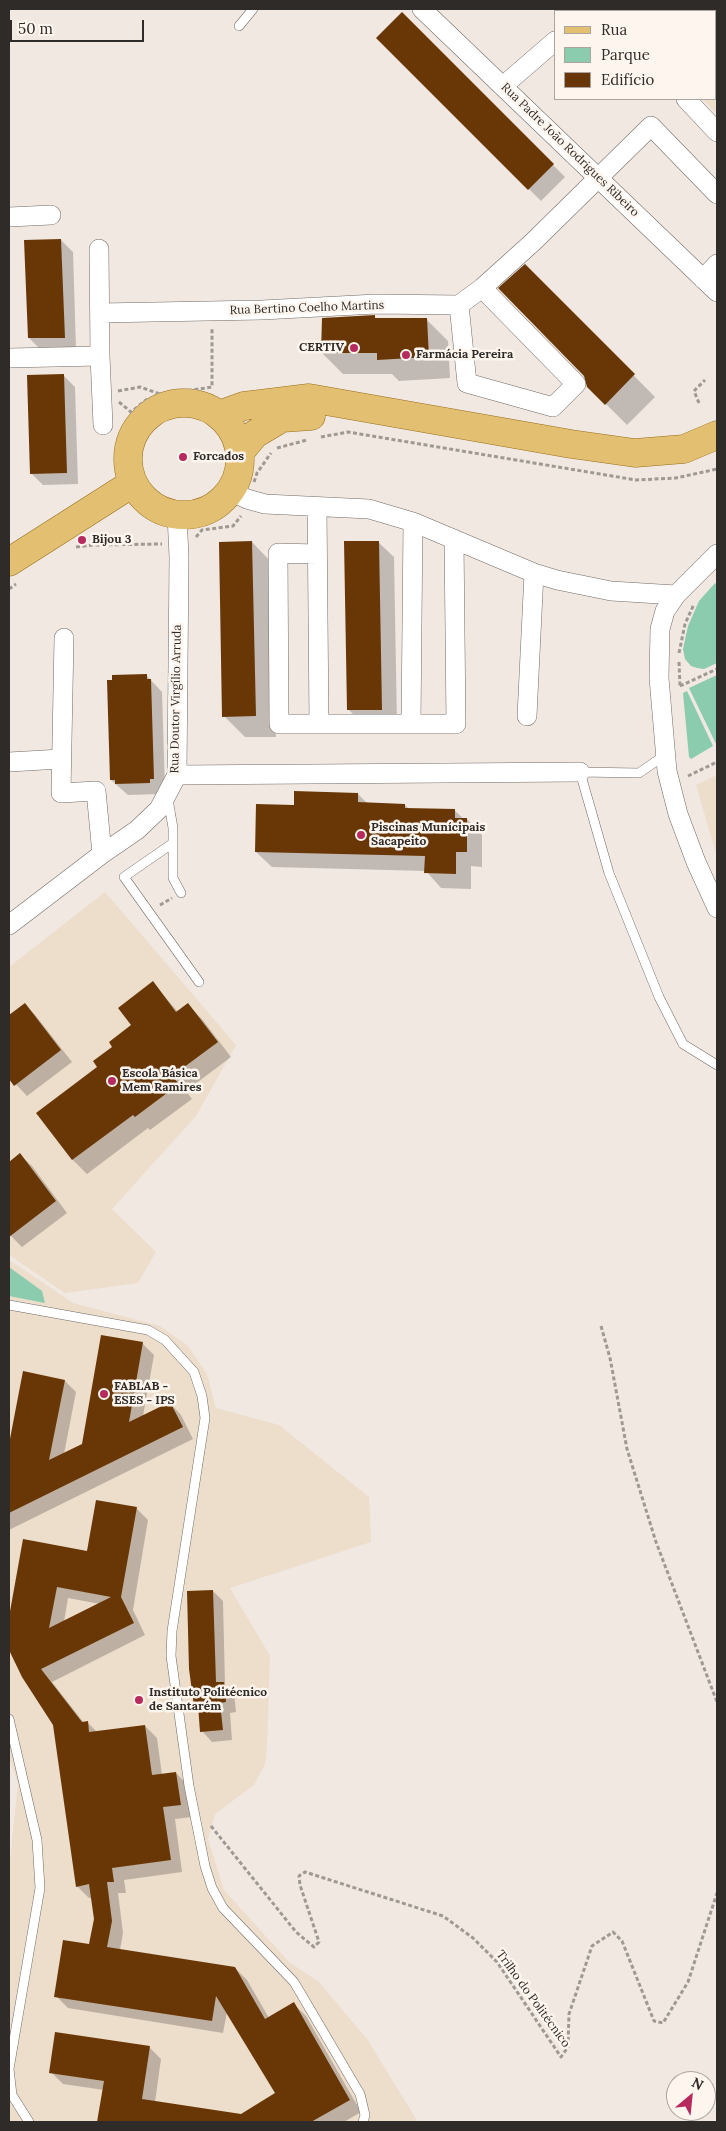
<!DOCTYPE html>
<html>
<head>
<meta charset="utf-8">
<style>
	body { margin:0 }
	#map { position:relative; width:726px; height:2131px; overflow:hidden; background:#f1e8e2; font-family:Lora,serif }
	canvas { display:block }
	.frame { position:absolute; inset:0; border:10px solid #2e2b28; pointer-events:none }
	.legend { position:absolute; left:554px; top:10px; width:162px; height:90px; box-sizing:border-box; background:#fef5ef; border:1px solid #aba49f; margin:0; padding:6px 9px; list-style:none; font-size:15px; color:#2e2b28 }
	.legend li { display:flex; align-items:center; gap:10px; height:25px }
	.legend b { width:25px; border:1px solid #aba49f }
	.north { position:absolute; left:666px; top:2071px; width:50px; height:50px; box-sizing:border-box; background:#fef5ef; border:1px solid #aba49f; border-radius:50%; rotate:28deg; font-size:14px; font-weight:700; line-height:20px; text-align:center; color:#2e2b28 }
	.north::after { content:''; display:block; margin:auto; width:18px; height:22px; background:#b72a5e; clip-path:polygon(50% 0,100% 100%,50% 72%,0 100%) }
	.scale { position:absolute; left:10px; top:20px; width:134px; height:22px; box-sizing:border-box; border:2px solid #2e2b28; border-top:0; padding-left:6px; font-size:15px; line-height:18px; white-space:nowrap; color:#2e2b28; -webkit-text-stroke:4px #fef5ef; paint-order:stroke }
</style>
</head>
<body>
<div id="map">
<canvas width="726" height="2131"></canvas>
<div class="frame"></div>
<ul class="legend">
<li><b style="height:6px;background:#e3bf71"></b>Rua</li>
<li><b style="height:14px;background:#8bcbae"></b>Parque</li>
<li><b style="height:14px;background:#693705"></b>Edifício</li>
</ul>
<div class="north">N</div>
<div class="scale">50 m</div>
</div>
<script>
const context = document.querySelector('canvas').getContext('2d');
context.lineJoin = 'round';
function paint(path, color) { context.fillStyle = color; context.fill(path, 'evenodd'); }
const shape = rows => new Path2D(rows.map(r => 'M' + r).join(''));
function trace(path, color, width, dash) { context.strokeStyle = color; context.lineWidth = width; context.lineCap = dash ? 'butt' : 'round'; context.setLineDash(dash || []); context.stroke(path); }
function drawText(font, color, halo, rows, align = 'center') {
  context.font = font + ' Lora,serif'; context.lineWidth = 5; context.setLineDash([]); context.textBaseline = 'middle'; context.strokeStyle = halo; context.fillStyle = color; for (const [text, x, y, turn = 0] of rows) {
    context.save(); context.translate(x, y); context.rotate((+turn || 0) * Math.PI / 180); context.textAlign = isNaN(turn) ? turn : align; if (halo) context.strokeText(text, 0, 0); context.fillText(text, 0, 0); context.restore();
  }
}
const education = shape([
	[613,9,717,9,717,114,702,99,715,99,715,11,616,11],
	[717,775,717,857,696,785],
	[105,892,236,1045,196,1116,112,1209,156,1252,138,1283,65,1293,9,1255,9,967],
	[9,1260,73,1303,160,1326,188,1346,207,1374,216,1408,279,1425,369,1497,371,1542,230,1588,270,1656,267,1745,265,1764,254,1785,215,1814,208,1839,224,1890,289,1962,319,1982,367,2039,418,2122,9,2122,9,1870,18,1783,9,1758]
]);
const green = shape([
	[715,583,717,585,717,663,704,669,697,668,691,666,685,659,683,649,688,626,699,601],
	[717,675,717,746,689,688],
	[687,691,713,746,691,759,689,757,683,693],
	[9,1267,42,1291,45,1303,9,1296]
]);
const shadow = shape([
	[631,9,703,9,705,11,634,11],
	[402,14,565,177,541,201,378,38],
	[715,20,717,23,717,73,715,71],
	[61,240,73,252,76,349,40,349,29,338],
	[525,266,655,397,627,425,588,386,585,375],
	[374,317,377,319,426,319,448,341,450,378,399,381,392,374,343,374,322,353],
	[63,375,75,387,78,484,43,485,31,473],
	[252,542,273,564,276,737,245,737,224,716],
	[378,542,394,557,397,725,364,725,349,710],
	[146,675,162,692,165,790,161,794,128,795,111,780],
	[358,794,368,804,405,805,409,809,454,810,464,819,467,819,482,835,482,867,471,866,471,889,441,888,426,871,272,867,256,852,295,806],
	[153,983,178,1012,188,1005,202,1019,231,1057,186,1091,192,1099,150,1130,148,1128,87,1174,73,1160,38,1113,99,1067,133,1025],
	[25,1004,36,1016,72,1062,27,1096,9,1077,9,1017],
	[20,1155,32,1166,67,1213,22,1247,9,1234,9,1163],
	[142,1343,154,1355,143,1416,170,1403,181,1415,193,1439,9,1530,9,1451,24,1373,65,1381,76,1392,64,1454,83,1445],
	[136,1508,148,1520,133,1610,145,1635,52,1682,84,1723,87,1722,97,1732,145,1726,157,1738,162,1775,176,1773,188,1785,192,1817,175,1819,182,1872,124,1880,126,1893,118,1893,123,1933,120,1950,235,1968,247,1980,269,2018,294,2004,306,2016,361,2112,344,2122,99,2122,104,2090,63,2084,51,2072,149,2047,161,2059,155,2102,242,2115,277,2094,227,2012,223,2033,68,2008,56,1996,90,1945,95,1919,93,1898,89,1898,77,1886,55,1725,24,1678,9,1647,9,1611,10,1614,88,1552],
	[68,1598,100,1604,64,1622],
	[213,1591,223,1601,225,1685,234,1693,236,1712,230,1713,232,1740,212,1742,202,1731,200,1710,195,1706]
]);
const building = shape([
	[402,12,554,164,528,190,376,38],
	[61,239,65,338,28,338,24,240],
	[525,264,635,374,605,405,587,387,584,376,498,288],
	[375,315,375,318,427,318,429,357,377,360,377,353,321,353,322,318],
	[64,374,67,473,30,474,27,375],
	[252,541,256,716,222,717,219,542],
	[344,541,379,541,382,710,347,710],
	[147,674,147,679,151,679,154,779,150,779,150,783,115,784,115,780,110,780,107,680,112,680,112,675],
	[294,791,358,793,358,802,405,804,405,808,455,809,455,818,467,818,467,852,456,852,456,874,424,873,425,856,255,852,256,804,294,805],
	[153,981,176,1012,188,1003,218,1042,172,1076,179,1084,135,1117,133,1115,72,1160,36,1113,97,1067,93,1061,112,1047,109,1042,131,1025,118,1008],
	[25,1003,61,1050,14,1086,9,1079,9,1015],
	[20,1153,56,1201,9,1237,9,1162],
	[101,1335,143,1342,129,1422,170,1402,183,1427,9,1513,9,1444,23,1371,65,1380,49,1460,82,1444],
	[96,1500,137,1507,121,1597,134,1623,41,1669,82,1722,88,1721,89,1732,145,1725,152,1775,176,1772,181,1805,163,1807,171,1860,112,1868,114,1882,107,1882,112,1921,107,1947,235,1967,265,2019,294,2002,350,2100,311,2122,97,2122,104,2081,49,2073,55,2032,150,2046,142,2099,241,2114,275,2093,216,1996,212,2021,54,1997,63,1940,89,1944,94,1919,89,1884,76,1887,53,1725,22,1677,9,1650,9,1617,23,1539,87,1551],
	[57,1587,111,1597,49,1628],
	[213,1590,216,1682,224,1682,226,1702,220,1703,223,1730,200,1732,198,1705,194,1706,189,1669,187,1591]
]);
const path = shape([
	[118,391,140,387,160,394],
	[119,402,131,412,146,400,160,395,212,387,212,329],
	[699,403,694,391,705,380],
	[321,437,348,432,636,480,676,478,717,469],
	[277,448,307,440],
	[254,482,257,473,271,453],
	[196,537,202,530,233,526,241,516],
	[76,547,94,545,162,544],
	[9,589,16,584],
	[679,653,685,624,694,604],
	[679,662,680,686],
	[680,686,717,669],
	[688,776,717,762],
	[160,905,172,898],
	[601,1326,610,1358,627,1449,656,1542,717,1702],
	[211,1826,296,1932,314,1947,319,1942,300,1885,299,1876,305,1872,443,1916,473,1938,497,1962,561,2057,568,2047,569,2014,592,1946,613,1932,622,1941,654,2021,663,2023,688,1982,717,1893]
]);
const lane = shape([
	[239,26,253,9],
	[665,755,639,773,580,772,609,873,659,997,683,1044,717,1065],
	[168,799,173,828,173,878,181,893],
	[173,843,124,877,199,982],
	[9,1305,148,1330,165,1340,194,1372,202,1396,205,1418,172,1631,171,1656,189,1786,205,1866,212,1888,223,1908,294,1982,360,2094,365,2115,363,2122],
	[9,1719,37,1840,40,1888,9,2069,12,2095,29,2122]
]);
const street = shape([
	[422,9,717,292],
	[587,9,590,11],
	[503,86,555,41],
	[686,99,717,132],
	[9,217,51,215],
	[703,279,717,264],
	[459,305,467,383,553,407,576,384,482,288],
	[100,313,262,310,376,304,459,305,482,288,533,242,651,126,717,194],
	[100,356,103,425],
	[9,358,100,356,99,249],
	[231,491,247,499,265,504,369,509,413,522,534,573,557,580,611,591,676,595],
	[317,507,319,724,456,724,454,539],
	[317,554,278,553,279,724,319,724],
	[717,554,676,595,665,611,660,629,659,678,667,771,678,814,696,862,717,908],
	[64,638,61,793,96,791,102,854],
	[527,716,534,573],
	[411,723,413,522],
	[9,762,61,759],
	[177,775,580,772],
	[9,925,102,854,137,830,159,809,177,775,179,557,177,515]
]);
const primary = shape([
	'128 459a56 56 0 1 1 112 0a56 56 0 1 1-112 0Z',
	[219,415,244,406,309,398,571,444,635,453,684,449,717,435],
	[240,452,255,434,282,418,311,416],
	[9,562,133,483]
]);
const markers = [
	[354,348,5,"#b72a5e"],
	[406,355,5,"#b72a5e"],
	[183,457,5,"#b72a5e"],
	[82,540,5,"#b72a5e"],
	[361,835,5,"#b72a5e"],
	[112,1081,5,"#b72a5e"],
	[104,1394,5,"#b72a5e"],
	[139,1700,5,"#b72a5e"]
];
const streetNames = [
	["Rua Padre João Rodrigues Ribeiro",570,150,44],
	["Rua Bertino Coelho Martins",307,308,-2],
	["Rua Doutor Virgílio Arruda",176,699,-89],
	["Trilho do Politécnico",533,1999,54]
];
const poiNames = [
	["CERTIV",344,348,"right"],
	["Farmácia Pereira",416,355],
	["Forcados",193,457],
	["Bijou 3",92,540],
	["Piscinas Munícipais",371,828],
	["Sacapeito",371,842],
	["Escola Básica",122,1074],
	["Mem Ramires",122,1088],
	["FABLAB -",114,1387],
	["ESES - IPS",114,1401],
	["Instituto Politécnico",149,1693],
	["de Santarém",149,1707]
];
paint(education, '#edddcb');
paint(green, '#8bcbae');
paint(shadow, '#0003');
paint(building, '#693705');
trace(lane, '#716a64', 10);
trace(street, '#716a64', 20);
trace(primary, '#986f1a', 29);
trace(path, '#9f9994', 3, [4, 2.5]);
trace(lane, '#fff', 9);
trace(street, '#fff', 19);
trace(primary, '#e3bf71', 28);
for (const [x, y, r, color] of markers) { const dot = new Path2D(); dot.arc(x, y, r, 0, 2 * Math.PI); context.fillStyle = color; context.fill(dot); trace(dot, '#fef5ef', 2); }
drawText('12px', '#2e2b28', '#fef5ef', streetNames);
drawText('bold 12px', '#2e2b28', '#fef5ef', poiNames, 'left');
</script>
</body>
</html>
